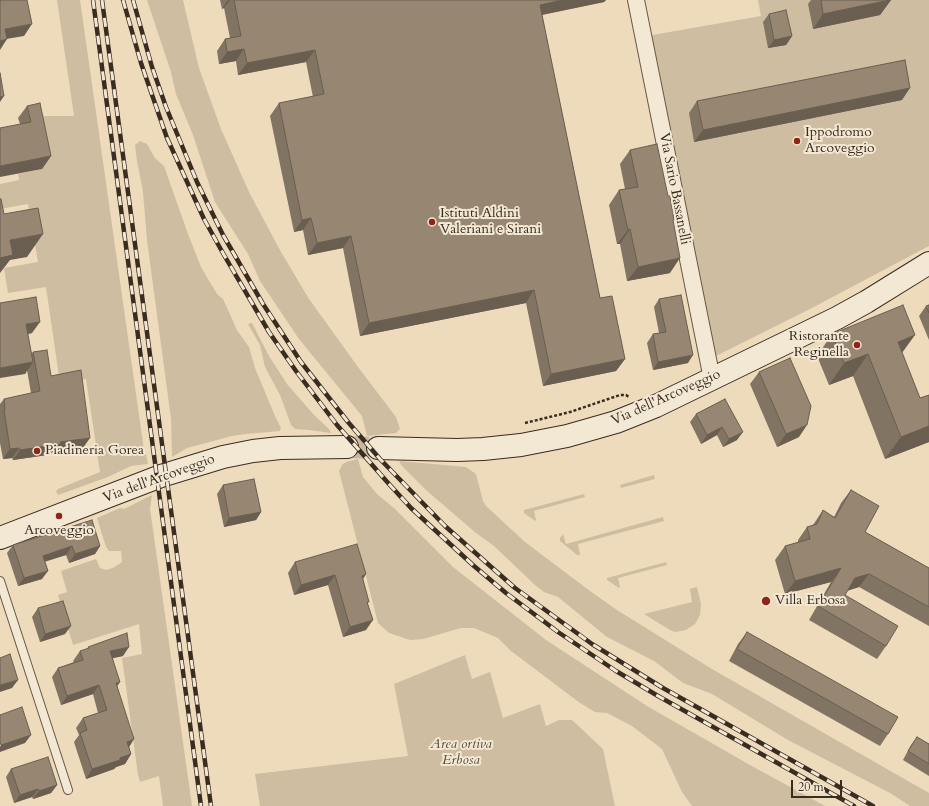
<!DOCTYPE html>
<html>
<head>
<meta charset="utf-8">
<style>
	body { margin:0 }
	#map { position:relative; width:929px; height:806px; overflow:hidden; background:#eddbbc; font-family:Cardo,serif }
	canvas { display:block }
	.scale { position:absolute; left:791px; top:780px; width:51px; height:18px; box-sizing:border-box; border:2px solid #3a2c21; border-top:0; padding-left:5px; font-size:12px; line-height:14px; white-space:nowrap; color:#3a2c21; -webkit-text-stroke:3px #f3e8d3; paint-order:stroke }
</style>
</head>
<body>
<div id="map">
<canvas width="929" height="806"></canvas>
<div class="scale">20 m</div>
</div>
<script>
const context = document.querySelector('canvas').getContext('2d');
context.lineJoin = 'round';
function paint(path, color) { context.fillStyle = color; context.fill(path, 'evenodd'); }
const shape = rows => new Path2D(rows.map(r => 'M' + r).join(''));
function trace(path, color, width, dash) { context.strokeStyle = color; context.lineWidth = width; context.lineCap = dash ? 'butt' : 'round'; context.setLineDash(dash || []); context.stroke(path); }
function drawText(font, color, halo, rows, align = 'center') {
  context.font = font + ' Cardo,serif'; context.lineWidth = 4; context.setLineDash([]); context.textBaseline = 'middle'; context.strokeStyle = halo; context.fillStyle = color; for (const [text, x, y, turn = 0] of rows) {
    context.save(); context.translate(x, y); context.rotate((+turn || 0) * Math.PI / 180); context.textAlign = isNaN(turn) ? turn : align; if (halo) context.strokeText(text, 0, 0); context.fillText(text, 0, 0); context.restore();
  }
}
const green = shape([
	[57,0,80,0,144,450,146,454,148,464,131,466,108,477,58,495,56,491,58,489,100,472,86,379,60,383,46,287,8,293,4,268,38,262,28,204,0,209,0,184,19,180,18,174,42,169,31,116,74,116],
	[147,0,183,0,199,68,221,129,249,192,281,252,309,299,358,367,396,417,400,429,396,433,367,436,362,416,299,339,260,281,248,254,215,202,193,135,176,94,171,72],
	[758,0,929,0,929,246,810,309,714,357,641,37,761,16],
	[140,141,147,144,155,158,164,166,188,234,201,267,217,294,223,299,237,330,249,347,255,368,275,416,281,428,280,431,246,434,232,436,187,448,172,457,171,419,147,240,143,192,137,161,135,145],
	[252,323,269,356,287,384,314,415,329,429,331,433,309,430,295,429,291,425,280,395,265,367,260,345,248,324],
	[358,459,363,477,377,494,395,509,453,567,546,640,647,706,750,765,825,806,692,806,682,792,662,749,632,726,607,713,595,712,580,703,511,651,498,638,474,628,461,628,423,639,410,640,389,633,378,623,339,471,342,465,346,462],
	[399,461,466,467,476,474,483,501,486,506,525,542,590,591,617,610,712,669,929,793,929,806,910,806,890,793,788,740,712,694,683,683,654,661,607,637,558,597,544,592,535,585,494,546,476,533,427,491,402,466],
	[654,475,655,479,621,488,620,485],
	[584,494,585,497,534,511,536,520,535,521,524,513,524,510],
	[152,495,150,509,155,544,192,806,163,806,159,776,140,782,138,775,122,658,142,654,139,624,73,645,58,595,67,592,61,571,96,559,100,568,106,570,113,568,122,562,121,551,109,551,106,547,97,518,120,508,124,509],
	[663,517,664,521,578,544,580,555,577,555,560,541,560,538,563,534,566,544],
	[666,562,667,565,618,578,620,587,619,588,607,580,607,578],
	[697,587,701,604,700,615,695,624,686,630,675,632,670,630,644,614,692,602,690,589],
	[465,655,472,679,490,672,503,718,540,704,546,726,559,720,572,720,603,749,615,806,260,806,255,774,408,756,394,684]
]);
const secondaryTunnel = shape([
	[347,447,378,448]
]);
const path = shape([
	[525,423,570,412,620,395,626,395,629,397]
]);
const lane = shape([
	[0,581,68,790]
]);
const street = shape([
	[636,0,712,379]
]);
const secondary = shape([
	[378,448,457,450,483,449,521,445,567,436,616,422,656,406,837,318,866,302,929,263],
	[0,538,161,476,223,457,253,451,280,448,347,447]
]);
const rail = shape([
	[93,0,201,806],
	[102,0,211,806],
	[123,0,141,63,167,138,204,219,224,255,269,332,296,371,337,425,389,484,411,508,474,566,506,593,558,632,616,671,658,696,854,806],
	[133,0,152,67,166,107,197,182,223,235,263,304,301,362,348,422,380,459,445,526,515,588,592,644,663,688,873,806]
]);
const wall = shape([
	[220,0,606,0,604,2,542,15,600,298,625,359,616,371,543,386,526,303,360,336,343,248,308,255,303,230,294,232,270,116,279,103,313,97,306,62,238,75,236,61,219,64,217,51,225,39,230,38,224,8,222,9],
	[811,0,891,0,880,15,813,29,808,4],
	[769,14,792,36,786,45,768,48,763,22],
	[902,100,694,142,689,113,697,101],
	[27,106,51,156,42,169,20,124,18,118],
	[630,150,673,221,670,273,627,281,620,244,617,244,609,205,619,190,625,189,620,164],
	[659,299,688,363,653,370,647,343,653,334,659,333,654,307],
	[0,303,32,333,28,334,31,355,33,352,51,376,83,448,55,452,54,454,13,460,12,458,3,459,0,443,0,404,4,399,31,393,27,370,25,374],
	[929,305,929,340,919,316,926,306],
	[832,334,902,353,920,398,929,395,929,442,885,459,853,376,829,385,817,356],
	[759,372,799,437,777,447,750,384],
	[725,399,737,440,723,447,717,435,701,444,690,422,696,414],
	[223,485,261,512,256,520,224,527,217,494],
	[851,490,865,532,929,568,929,626,859,587,847,591,845,595,886,646,877,659,809,620,831,582,785,594,775,560,785,546,798,542,798,540,807,527,813,525,823,510,834,517,841,503],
	[13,545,100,546,95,554,69,563,66,555,45,561,42,579,18,586,7,553],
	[295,562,366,574,363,579,368,604,366,630,343,637,328,585,294,595,288,573],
	[38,608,65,634,40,642,32,617],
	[747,632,888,734,880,746,729,661,738,644],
	[88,647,123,656,113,658,117,687,129,747,131,754,125,764,116,767,114,769,86,779,74,742,79,735,76,728,83,718,98,713,93,694,61,705,52,677,58,668,74,662,73,661,80,651,87,649],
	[917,737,929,744,929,776,903,760,911,745],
	[11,769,57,785,51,793,33,799,32,797,14,803,6,777]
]);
const shadedWall = shape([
	[228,0,230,0,224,8,222,9],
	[563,0,606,0,604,2,531,17,540,5],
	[891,0,880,15,813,29,823,14],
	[32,24,24,36,0,40,5,29],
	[792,36,786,45,768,48,774,40],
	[7,39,0,50,0,41],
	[244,49,236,61,219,64,227,52],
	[315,50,306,62,238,75,247,63],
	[910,88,902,100,694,142,703,130],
	[4,96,0,102,0,97],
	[51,156,42,169,0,177,0,166],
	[311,218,303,230,294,232,302,220],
	[630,229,620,244,617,244,628,230],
	[43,234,27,257,10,260,0,273,0,254,10,240],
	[351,236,343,248,308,255,317,243],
	[680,258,670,273,627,281,638,267],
	[534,290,526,303,360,336,369,323],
	[40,322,32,333,18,336,26,324],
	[915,335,899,357,898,342],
	[868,354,853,376,829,385,844,363],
	[693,355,688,363,653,370,658,362],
	[625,359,616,371,543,386,551,374],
	[33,362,25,374,0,378,0,368],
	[807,425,799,437,777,447,786,434],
	[929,426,929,442,885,459,901,437],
	[722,427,717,435,701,444,707,435],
	[743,432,737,440,723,447,729,439],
	[90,438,83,448,55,452,54,454,13,460,20,450,60,442],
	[19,448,12,458,3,459,10,449],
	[261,512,256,520,224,527,229,518],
	[72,546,66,555,38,564,43,556],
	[100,546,95,554,69,563,75,554],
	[841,568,831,582,785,594,795,581],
	[48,571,42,579,18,586,24,578],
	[366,574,359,585,362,576],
	[869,574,859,587,846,591,855,578],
	[335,575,328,585,294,595,301,585],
	[373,620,366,630,343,637,350,627],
	[71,626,65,634,40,642,45,634],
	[129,647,123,656,104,660,110,651],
	[18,680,12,688,0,692,0,685],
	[120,682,114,691,116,683],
	[99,685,93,694,61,705,67,696],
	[31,735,25,743,0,752,0,747,1,745],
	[134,739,128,749,127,742],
	[131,754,125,764,116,767,114,769,86,779,92,769,120,758],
	[57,785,51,793,33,799,39,791],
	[38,789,32,797,14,803,20,795]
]);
const building = shape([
	[0,0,27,0,32,24,5,29,7,39,0,41,0,0],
	[234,0,563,0,540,5,600,298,612,296,625,359,551,374,534,290,369,323,351,236,317,243,311,218,302,220,279,103,324,94,315,50,247,63,244,49,227,52,225,39,241,36,234,0],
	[821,0,890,0,823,14,821,0],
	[786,10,792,36,774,40,769,14,786,10],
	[905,60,910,88,703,130,697,101,905,60],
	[0,73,4,96,0,97,0,73],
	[40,103,51,156,0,166,0,128,31,122,27,106,40,103],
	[657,144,668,196,670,196,674,220,673,220,680,258,638,267,630,229,628,230,619,190,638,187,630,150,657,144],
	[0,199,1,199,4,214,38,208,43,234,10,240,13,255,0,258,0,199],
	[681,295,693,355,658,362,653,334,666,332,659,299,681,295],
	[36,297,40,322,26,324,33,362,0,368,0,303,36,297],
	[903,305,915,335,898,342,920,398,929,395,929,426,901,437,868,354,844,363,832,334,903,305],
	[929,305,929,313,926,306,929,305],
	[47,350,51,376,81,370,90,438,60,442,61,444,20,450,19,448,10,449,4,410,5,410,4,399,40,391,33,352,47,350],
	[790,358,811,406,807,425,786,434,759,372,790,358],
	[725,399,743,432,729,439,722,427,707,435,696,414,725,399],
	[254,479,261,512,229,518,223,485,254,479],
	[851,490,879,506,865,532,929,568,929,607,869,574,855,578,845,595,898,626,886,646,818,606,841,568,795,581,785,546,810,539,807,527,817,524,823,510,835,518,851,490],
	[92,520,100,546,75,554,72,546,43,556,48,571,24,578,13,545,92,520],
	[357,544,366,574,362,576,369,602,367,602,373,620,350,627,335,575,301,585,295,562,357,544],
	[63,601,71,626,45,634,38,608,63,601],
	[747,632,898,717,888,734,737,649,747,632],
	[127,633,129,647,110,651,120,682,116,683,134,739,127,742,131,754,120,758,120,760,92,769,80,733,87,730,83,718,107,710,99,685,67,696,58,668,83,660,80,651,89,648,88,647,127,633],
	[10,654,18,680,0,685,0,658,10,654],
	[22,707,31,735,1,745,0,742,0,715,22,707],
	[917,737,929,744,929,764,908,751,917,737],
	[48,757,57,785,39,791,38,789,20,795,11,769,48,757]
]);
const markers = [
	[797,141,4,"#8f2418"],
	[432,222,4,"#8f2418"],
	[857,345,4,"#8f2418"],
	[37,451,4,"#8f2418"],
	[59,516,4,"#8f2418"],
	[766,601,5,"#8f2418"]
];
const poiNames = [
	["Ippodromo",805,133],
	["Arcoveggio",805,149],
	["Istituti Aldini",440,214],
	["Valeriani e Sirani",440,230],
	["Ristorante",849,337,"right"],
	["Reginella",849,353,"right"],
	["Piadineria Gorea",45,451],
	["Arcoveggio",59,531,"center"],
	["Villa Erbosa",775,601]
];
const streetNames = [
	["Via Sario Bassanelli",674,189,79],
	["Via dell'Arcoveggio",666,398,-24],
	["Via dell'Arcoveggio",159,479,-20]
];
const parkNames = [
	["Area ortiva",461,745],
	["Erbosa",461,761]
];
paint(green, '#cfbda2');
trace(secondaryTunnel, '#c9b89d', 22, [22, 11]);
trace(lane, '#675848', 10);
trace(street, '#675848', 18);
trace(secondary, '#3a2c21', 24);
trace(path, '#3a2c21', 2.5, [3, 2]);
trace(lane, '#f3e8d3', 8);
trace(street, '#f3e8d3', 16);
trace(secondary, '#f3e8d3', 22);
trace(rail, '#3a2c21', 4.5);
trace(rail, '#f3e8d3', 3, [9]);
paint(wall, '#827462');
paint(shadedWall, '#6a5e50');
paint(building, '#978772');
trace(building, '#6a5e50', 1);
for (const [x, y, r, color] of markers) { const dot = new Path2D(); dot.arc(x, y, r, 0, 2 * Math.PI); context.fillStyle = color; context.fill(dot); trace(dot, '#f3e8d3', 1.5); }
drawText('14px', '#3a2c21', '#f3e8d3', poiNames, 'left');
drawText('14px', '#3a2c21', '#f3e8d3', streetNames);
drawText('italic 14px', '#58493b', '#f3e8d3', parkNames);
</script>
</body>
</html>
